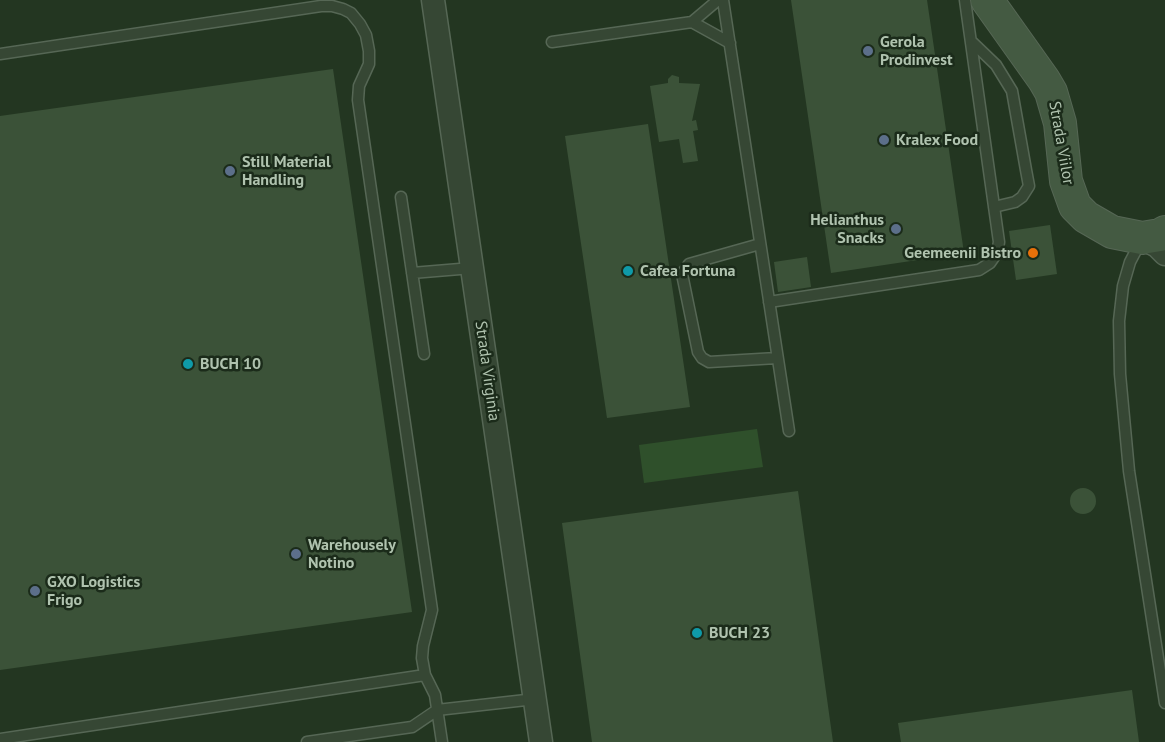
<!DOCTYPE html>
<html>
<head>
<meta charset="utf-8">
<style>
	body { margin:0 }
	canvas { display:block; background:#233621 }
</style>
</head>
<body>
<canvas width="1165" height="742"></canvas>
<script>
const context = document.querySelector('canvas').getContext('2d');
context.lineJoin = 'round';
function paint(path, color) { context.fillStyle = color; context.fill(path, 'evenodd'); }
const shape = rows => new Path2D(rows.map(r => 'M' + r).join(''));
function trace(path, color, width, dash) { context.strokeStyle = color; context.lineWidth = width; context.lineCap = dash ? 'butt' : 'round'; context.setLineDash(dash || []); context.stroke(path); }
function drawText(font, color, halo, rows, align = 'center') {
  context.font = font + ' "PT Sans",sans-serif'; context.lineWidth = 5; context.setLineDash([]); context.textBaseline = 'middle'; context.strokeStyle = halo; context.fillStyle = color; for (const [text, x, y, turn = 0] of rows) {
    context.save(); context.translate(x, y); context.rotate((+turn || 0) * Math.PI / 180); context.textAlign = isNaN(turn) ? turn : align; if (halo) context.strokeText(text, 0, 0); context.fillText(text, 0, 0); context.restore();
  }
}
const water = shape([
	[757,429,763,467,644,483,639,445]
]);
const building = shape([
	[791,0,927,0,964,253,831,273],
	[333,69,412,612,0,670,0,116],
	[672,75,679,77,679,83,700,84,692,121,696,120,698,130,693,131,698,161,683,163,679,139,659,142,650,86,668,83,668,79],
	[648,124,690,407,607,418,565,136],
	[1050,225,1057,274,1016,280,1009,231],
	[807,257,811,287,778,292,774,262],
	'1070 501a13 13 0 1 1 26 0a13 13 0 1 1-26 0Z',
	[798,491,833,742,592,742,562,523],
	[1132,690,1139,742,901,742,898,723]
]);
const service = shape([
	[723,0,789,431],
	[692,22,730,43],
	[971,41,996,65,1012,91,1026,170,1029,186,1022,197,1015,202,994,207],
	[552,42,692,22,718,0],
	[0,54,321,6,332,6,343,9,351,13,360,24,366,35,369,51,369,64,359,86,358,100,432,610,423,646,422,658,425,675,435,695,442,742],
	[401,197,424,354],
	[1141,241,1130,262,1123,286,1119,321,1120,374,1129,471,1165,703],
	[760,244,689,264,682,274,698,352,702,358,709,362,777,358],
	[412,273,472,268],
	[769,302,979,270,990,263,997,253,999,242,965,0],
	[0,739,425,675],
	[307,742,412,727,437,710,535,699]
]);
const minor = shape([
	[433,0,541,742],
	[1142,238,1157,246,1165,254]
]);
const secondary = shape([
	[987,0,1044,80,1051,92,1060,123,1066,181,1075,206,1086,217,1112,232,1142,238,1160,235,1165,232]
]);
const markers = [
	[868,51,6,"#5c6f8a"],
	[884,140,6,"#5c6f8a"],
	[230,171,6,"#5c6f8a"],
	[896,229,6,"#5c6f8a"],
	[1033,253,6,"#e8710a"],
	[628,271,6,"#0f9aa8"],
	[188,364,6,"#0f9aa8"],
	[296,554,6,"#5c6f8a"],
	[35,591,6,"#5c6f8a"],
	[697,633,6,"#0f9aa8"]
];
const poiNames = [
	["Gerola",880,42],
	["Prodinvest",880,60],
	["Kralex Food",896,140],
	["Still Material",242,162],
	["Handling",242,180],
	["Helianthus",884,220,"right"],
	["Snacks",884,238,"right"],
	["Geemeenii Bistro",1021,253,"right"],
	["Cafea Fortuna",640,271],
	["BUCH 10",200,364],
	["Warehousely",308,545],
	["Notino",308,563],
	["GXO Logistics",47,582],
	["Frigo",47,600],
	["BUCH 23",709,633]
];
const streetNames = [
	["Strada Viilor",1061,143,80],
	["Strada Virginia",487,371,82]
];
paint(water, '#2f502b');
paint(building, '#3b5238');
trace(service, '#566755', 13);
trace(minor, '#566755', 25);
trace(secondary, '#566755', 34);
trace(service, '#364734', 10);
trace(minor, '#364734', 22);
trace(secondary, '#445a42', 32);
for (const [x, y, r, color] of markers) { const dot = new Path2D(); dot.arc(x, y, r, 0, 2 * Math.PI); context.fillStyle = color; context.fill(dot); trace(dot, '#1b2b1a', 2); }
drawText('bold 16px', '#b0c3af', '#1b2b1a', poiNames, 'left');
drawText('16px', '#b0c3af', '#1b2b1a', streetNames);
</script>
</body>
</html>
